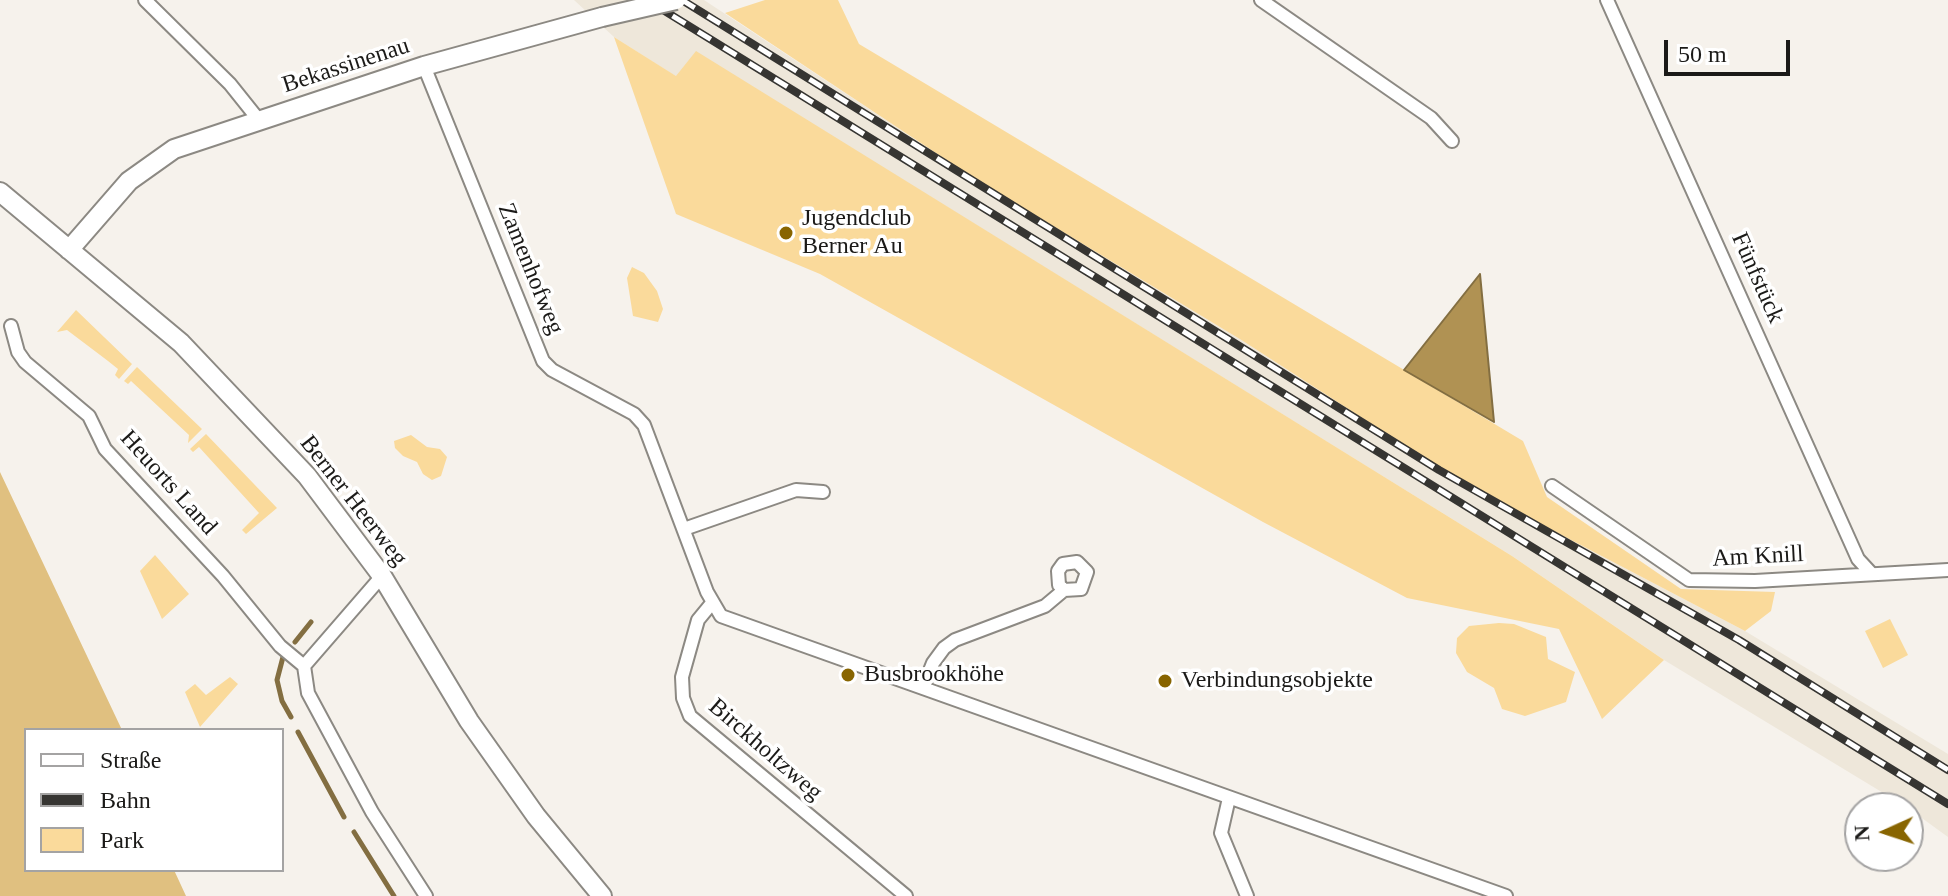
<!DOCTYPE html>
<html>
<head>
<meta charset="utf-8">
<style>
	body { margin:0 }
	#map { position:relative; width:1948px; height:896px; overflow:hidden; background:#f6f2ec; font-family:Georgia,serif }
	canvas { display:block }
	.legend { position:absolute; left:24px; top:728px; width:260px; height:144px; box-sizing:border-box; background:#fff; border:2px solid #a4a3a3; margin:0; padding:10px 14px; list-style:none; font-size:24px; color:#1b1a18 }
	.legend li { display:flex; align-items:center; gap:16px; height:40px }
	.legend b { width:40px; border:2px solid #a4a3a3 }
	.north { position:absolute; left:1844px; top:792px; width:80px; height:80px; box-sizing:border-box; background:#fff; border:2px solid #a4a3a3; border-radius:50%; rotate:267deg; font-size:22px; font-weight:700; line-height:32px; text-align:center; color:#1b1a18 }
	.north::after { content:''; display:block; margin:auto; width:28px; height:36px; background:#886501; clip-path:polygon(50% 0,100% 100%,50% 72%,0 100%) }
	.scale { position:absolute; left:1664px; top:40px; width:126px; height:36px; box-sizing:border-box; border:4px solid #1b1a18; border-top:0; padding-left:10px; font-size:24px; line-height:28px; white-space:nowrap; color:#1b1a18; -webkit-text-stroke:6px #fff; paint-order:stroke }
</style>
</head>
<body>
<div id="map">
<canvas width="1948" height="896"></canvas>
<ul class="legend">
<li><b style="height:10px;background:#fff"></b>Straße</li>
<li><b style="height:10px;background:#363532"></b>Bahn</li>
<li><b style="height:22px;background:#fada9b"></b>Park</li>
</ul>
<div class="north">N</div>
<div class="scale">50 m</div>
</div>
<script>
const context = document.querySelector('canvas').getContext('2d');
context.lineJoin = 'round';
function paint(path, color) { context.fillStyle = color; context.fill(path, 'evenodd'); }
const shape = rows => new Path2D(rows.map(r => 'M' + r).join(''));
function trace(path, color, width, dash) { context.strokeStyle = color; context.lineWidth = width; context.lineCap = dash ? 'butt' : 'round'; context.setLineDash(dash || []); context.stroke(path); }
function drawText(font, color, halo, rows, align = 'center') {
  context.font = font + ' Georgia,serif'; context.lineWidth = 7; context.setLineDash([]); context.textBaseline = 'middle'; context.strokeStyle = halo; context.fillStyle = color; for (const [text, x, y, turn = 0] of rows) {
    context.save(); context.translate(x, y); context.rotate((+turn || 0) * Math.PI / 180); context.textAlign = isNaN(turn) ? turn : align; if (halo) context.strokeText(text, 0, 0); context.fillText(text, 0, 0); context.restore();
  }
}
const built = shape([
	[574,0,704,0,969,175,1243,341,1466,485,1745,631,1948,754,1948,837,1908,808,1664,660,1512,556,696,52,677,77,614,37]
]);
const green = shape([
	[765,0,838,0,859,44,1523,441,1547,497,1681,589,1775,592,1771,611,1745,631,1466,485,1243,341,969,175,725,13],
	[614,37,676,76,696,51,1512,556,1664,660,1602,719,1559,629,1407,598,1263,522,820,274,676,214],
	[632,267,644,273,657,291,663,309,658,322,633,316,627,278],
	[76,310,132,364,119,379,115,375,118,369,108,361,67,330,57,332],
	[137,367,202,429,188,443,189,435,131,381,128,384,124,381],
	[206,434,277,508,246,534,242,530,259,513,199,447,193,452,190,449],
	[411,435,427,447,440,449,447,457,441,476,432,480,423,474,417,462,403,456,395,448,394,441],
	[155,555,189,594,162,619,140,571],
	[1890,619,1908,655,1883,668,1865,631],
	[1499,623,1514,624,1546,637,1548,659,1575,672,1566,702,1525,716,1502,709,1494,688,1467,672,1456,653,1457,638,1469,626],
	[230,677,238,684,200,727,185,692,195,684,206,695]
]);
const forest = shape([
	[0,472,122,730,26,730,26,870,174,870,186,896,0,896]
]);
const water = shape([
	[1480,274,1494,422,1404,370,1480,274]
]);
const stream = shape([
	[295,642,311,622],
	[283,657,277,680,282,701,291,717],
	[298,732,344,817],
	[354,832,394,896]
]);
const street = shape([
	[145,0,230,84,258,119],
	[1261,0,1431,118,1452,141],
	[1607,0,1858,559,1870,572],
	[424,66,543,361,552,370,634,414,644,425,707,592,721,616,1506,896],
	[11,326,18,352,25,362,89,416,105,449,223,576,280,646,304,666],
	[1552,486,1689,580,1755,581,1948,570],
	[684,529,796,490,823,492],
	[382,576,304,666,308,693,372,812,426,896],
	[712,603,698,620,682,677,683,698,690,716,906,896],
	[923,688,933,663,944,648,955,640,1045,606,1064,590,1081,589,1087,572,1077,562,1063,564,1058,571,1059,585,1064,590],
	[1229,798,1221,833,1247,896]
]);
const secondary = shape([
	[0,192,181,343,307,476,382,576,469,721,536,816,602,896],
	[69,250,129,181,174,149,424,66,602,17]
]);
const rail = shape([
	[647,0,1948,804],
	[682,0,1439,470,1739,640,1948,770]
]);
const secondaryBridge = shape([
	[602,17,676,0]
]);
const markers = [
	[786,233,8,"#886501"],
	[848,675,8,"#886501"],
	[1165,681,8,"#886501"]
];
const streetNames = [
	["Bekassinenau",346,66,-18],
	["Zamenhofweg",530,269,68],
	["Fünfstück",1757,278,66],
	["Heuorts Land",168,483,48],
	["Berner Heerweg",353,501,52],
	["Am Knill",1758,557,-3],
	["Birckholtzweg",765,750,41]
];
const poiNames = [
	["Jugendclub",802,219],
	["Berner Au",802,247],
	["Busbrookhöhe",864,675],
	["Verbindungsobjekte",1181,681]
];
paint(built, '#eee7da');
paint(green, '#fada9b');
paint(forest, '#e0c080');
paint(water, '#b09253');
trace(water, '#836e41', 2);
trace(stream, '#836e41', 5);
trace(street, '#8c8983', 16);
trace(secondary, '#8c8983', 22);
trace(street, '#fff', 12);
trace(secondary, '#fff', 18);
trace(rail, '#363532', 8);
trace(rail, '#fff', 5, [15]);
trace(secondaryBridge, '#8c8983', 22, []);
trace(secondaryBridge, '#fff', 18);
for (const [x, y, r, color] of markers) { const dot = new Path2D(); dot.arc(x, y, r, 0, 2 * Math.PI); context.fillStyle = color; context.fill(dot); trace(dot, '#fff', 3); }
drawText('24px', '#1b1a18', '#fff', streetNames);
drawText('24px', '#1b1a18', '#fff', poiNames, 'left');
</script>
</body>
</html>
